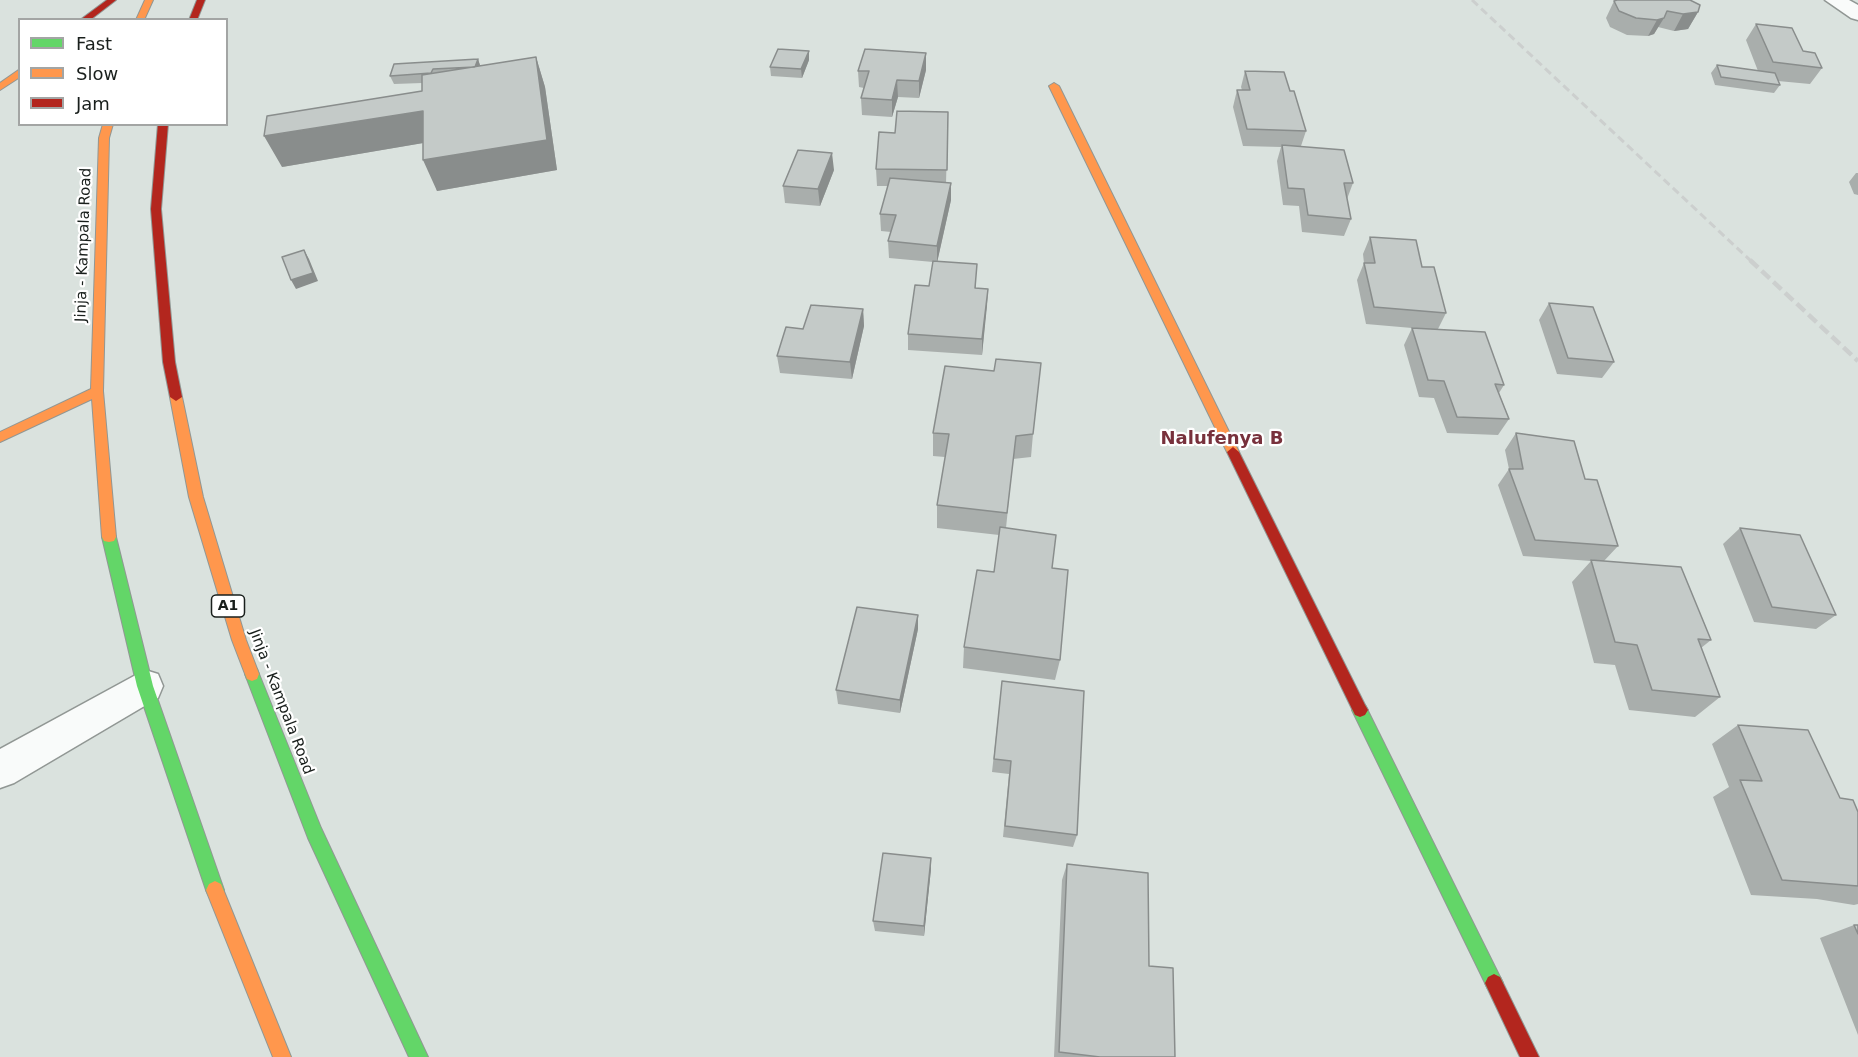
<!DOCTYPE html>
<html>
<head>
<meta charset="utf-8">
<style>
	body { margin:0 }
	#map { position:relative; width:1858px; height:1057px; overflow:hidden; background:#dae2de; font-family:"DejaVu Sans",sans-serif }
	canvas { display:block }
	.legend { position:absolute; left:18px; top:18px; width:210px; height:108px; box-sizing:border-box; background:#fff; border:2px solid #a3a5a4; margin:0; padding:8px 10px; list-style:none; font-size:18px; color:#191f1c }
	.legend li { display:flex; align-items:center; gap:12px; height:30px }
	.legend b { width:30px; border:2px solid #a3a5a4 }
</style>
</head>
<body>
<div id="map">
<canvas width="1858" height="1057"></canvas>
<ul class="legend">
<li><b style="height:8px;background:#63d668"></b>Fast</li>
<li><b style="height:8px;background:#ff974d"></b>Slow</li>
<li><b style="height:8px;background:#b3261e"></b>Jam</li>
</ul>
</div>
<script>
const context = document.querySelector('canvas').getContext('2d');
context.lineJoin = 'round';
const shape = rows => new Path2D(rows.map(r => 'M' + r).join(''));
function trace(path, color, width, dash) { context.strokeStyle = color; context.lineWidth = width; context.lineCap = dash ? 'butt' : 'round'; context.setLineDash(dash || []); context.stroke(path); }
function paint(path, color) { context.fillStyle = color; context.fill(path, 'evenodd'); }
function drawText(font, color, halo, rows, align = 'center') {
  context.font = font + ' "DejaVu Sans",sans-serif'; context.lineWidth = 4.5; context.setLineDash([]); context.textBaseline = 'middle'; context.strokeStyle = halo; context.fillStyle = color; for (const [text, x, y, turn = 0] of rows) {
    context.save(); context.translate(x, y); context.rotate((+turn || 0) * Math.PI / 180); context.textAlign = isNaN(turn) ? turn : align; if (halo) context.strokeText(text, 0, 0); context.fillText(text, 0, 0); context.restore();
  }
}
const street = shape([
	[1825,0,1849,0,1858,5,1858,20,1851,18,1825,0],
	[145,670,158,674,163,686,158,698,14,783,0,788,0,749,145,670]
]);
const fast = shape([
	[109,532,114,533,116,537,153,686,224,890,221,896,215,899,209,896,206,890,137,686,102,537,104,533,109,532],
	[252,667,257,669,259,674,321,828,428,1057,409,1057,308,838,245,674,247,669,252,667],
	[1360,703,1365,705,1500,977,1503,983,1500,989,1494,992,1488,989,1352,710,1355,705,1360,703]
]);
const slow = shape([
	[145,0,153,0,144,20,136,20,145,0],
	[20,69,20,77,0,90,0,83,20,69],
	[1054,83,1059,86,1239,452,1238,455,1233,457,1227,452,1049,86,1054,83],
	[103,124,113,124,109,138,103,391,116,537,114,541,109,542,104,541,102,537,92,399,0,442,0,432,91,389,99,138,103,124],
	[176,393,182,397,203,497,246,640,259,674,257,679,252,681,247,679,232,640,189,497,170,397,176,393],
	[215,881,221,884,291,1057,273,1057,206,890,209,884,215,881]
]);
const jam = shape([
	[107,0,116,0,90,20,80,20,107,0],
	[197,0,205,0,197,20,189,20,197,0],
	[158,124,168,124,161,209,175,362,182,397,176,401,170,397,163,362,151,209,158,124],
	[1233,447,1239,452,1365,705,1368,710,1365,715,1360,717,1355,715,1227,452,1233,447],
	[1494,974,1500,977,1539,1057,1520,1057,1485,983,1488,977,1494,974]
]);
const railFar1 = shape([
	[1472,0,1752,262]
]);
const rail = shape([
	[1750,260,1858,361]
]);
const wall = shape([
	[1614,1,1698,12,1688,29,1674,31,1658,27,1654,34,1648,36,1627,35,1610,27,1606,18],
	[1756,24,1803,51,1822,68,1810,84,1778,81,1780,85,1774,93,1715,85,1711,73,1717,65,1758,71,1746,40],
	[536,57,545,87,557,170,437,191,423,143,282,167,422,91,422,83,394,84,390,76,478,59,480,66],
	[809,60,802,78,771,76,770,67],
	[926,70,919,98,898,97,892,117,862,115,861,98,864,88,859,87,858,71],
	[1245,71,1290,91,1306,131,1301,146,1353,183,1347,199,1351,219,1344,236,1302,232,1299,206,1283,205,1277,161,1281,147,1243,146,1233,107,1237,90,1242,90,1241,87],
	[948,112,946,183,951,200,937,262,976,281,976,288,988,289,982,355,908,350,908,334,929,286,933,262,889,258,888,241,891,232,881,231,880,214,888,186,877,186,876,169,895,133],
	[834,170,820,206,785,203,783,186],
	[1856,173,1858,173,1858,195,1854,194,1849,182],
	[1370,237,1422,267,1446,313,1438,329,1504,385,1499,393,1509,419,1498,435,1447,433,1434,398,1419,397,1404,345,1412,328,1366,324,1357,280,1364,263,1363,254],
	[1549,303,1614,362,1602,378,1557,374,1539,320],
	[863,309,864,326,852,379,780,373,777,356,803,329],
	[933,433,1033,434,1031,457,1013,459,1006,528,1052,568,1060,660,1055,680,963,668,964,647,994,572,999,535,937,528,937,505,945,457,933,456],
	[1516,433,1585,479,1618,546,1604,561,1711,640,1701,648,1720,697,1695,717,1629,710,1615,665,1594,663,1572,582,1591,561,1523,556,1498,485,1509,469,1505,450],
	[1740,528,1836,615,1816,629,1754,622,1723,544],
	[918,615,918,629,900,713,838,704,836,690],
	[1002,681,1077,835,1073,847,1003,837,1009,774,992,772],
	[1738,725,1858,812,1858,904,1854,905,1817,899,1751,895,1713,797,1729,787,1712,744],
	[1067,864,1149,966,1175,1057,1054,1057,1062,880],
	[931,869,924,936,875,931,873,921],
	[1854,925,1858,925,1858,1035,1820,938]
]);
const shadedWall = shape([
	[1698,12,1688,29,1674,31,1683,14],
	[1664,18,1654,34,1648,36,1657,20],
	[809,51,809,60,802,78,801,69],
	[926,53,926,70,919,98,919,81],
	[536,57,545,87,557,170,437,191,423,160],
	[478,59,481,68,475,67],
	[897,80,898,97,892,117,892,100],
	[423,111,435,141,282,167,264,136],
	[832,153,834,170,820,206,818,189],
	[951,183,951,200,937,263,937,246],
	[304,250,309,259,318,281,296,289,291,280],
	[988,289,987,306,982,355,982,339],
	[863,309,864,326,852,379,850,362],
	[918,615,918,629,900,713,900,700],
	[931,858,931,869,924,936,924,926]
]);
const building = shape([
	[1617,0,1690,0,1700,5,1698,12,1683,14,1667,11,1664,18,1657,20,1636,18,1619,11,1614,1,1617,0],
	[1756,24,1792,28,1803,51,1815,53,1822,68,1773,62,1756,24],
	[778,49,809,51,801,69,770,67,778,49],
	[865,49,926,53,919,81,897,80,892,100,861,98,869,71,858,71,865,49],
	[536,57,547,140,423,160,423,111,264,136,267,116,422,91,422,75,536,57],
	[478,59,475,67,433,69,431,73,390,76,394,64,478,59],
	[1717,65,1775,73,1780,85,1721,77,1717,65],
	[1245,71,1284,72,1290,91,1294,91,1306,131,1247,129,1237,90,1250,90,1245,71],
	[897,111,948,112,947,170,876,169,879,132,895,133,897,111],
	[1282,145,1344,150,1353,183,1344,183,1351,219,1308,215,1304,189,1288,188,1282,145],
	[798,150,832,153,818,189,783,186,798,150],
	[890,178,951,183,937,246,888,241,896,215,880,214,890,178],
	[1370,237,1416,240,1422,267,1434,267,1446,313,1374,307,1364,263,1375,263,1370,237],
	[304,250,313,273,291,280,282,257,304,250],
	[933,261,977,264,975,288,988,289,982,339,908,334,915,285,929,286,933,261],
	[1549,303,1593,307,1614,362,1568,358,1549,303],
	[811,305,863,309,850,362,777,356,786,327,803,329,811,305],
	[1412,328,1485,332,1504,385,1495,384,1509,419,1457,417,1444,381,1428,380,1412,328],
	[996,359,1041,363,1033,434,1016,436,1007,513,937,505,949,434,933,433,945,366,994,371,996,359],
	[1516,433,1574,441,1585,479,1597,480,1618,546,1535,540,1509,469,1523,469,1516,433],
	[1000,527,1056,535,1052,568,1068,570,1060,660,964,647,977,570,994,572,1000,527],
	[1740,528,1800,535,1836,615,1772,607,1740,528],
	[1591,560,1681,567,1711,640,1698,639,1720,697,1652,690,1637,645,1615,642,1591,560],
	[857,607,918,615,900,700,836,690,857,607],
	[1002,681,1084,691,1077,835,1005,826,1011,761,994,759,1002,681],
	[1738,725,1808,730,1840,798,1853,800,1858,812,1858,886,1782,880,1740,780,1762,781,1738,725],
	[883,853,931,858,924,926,873,921,883,853],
	[1067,864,1148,873,1149,966,1173,968,1175,1057,1100,1057,1059,1052,1067,864],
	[1854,925,1858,925,1858,934,1854,925]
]);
const shields = [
	[228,606,33]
];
const shieldNames = [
	["A1",228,606]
];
const streetNames = [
	["Jinja - Kampala Road",84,245,-88],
	["Jinja - Kampala Road",281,702,69]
];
const quarterNames = [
	["Nalufenya B",1222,439]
];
trace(street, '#919794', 3);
trace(fast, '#919794', 2);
trace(slow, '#919794', 2);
trace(jam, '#919794', 2);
paint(street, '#f9fbfa');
paint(fast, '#63d668');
paint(slow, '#ff974d');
paint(jam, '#b3261e');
trace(railFar1, '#cccfce', 3, [8, 4.5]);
trace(rail, '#cccfce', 4.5, [11, 5]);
paint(wall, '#a9aeac');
paint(shadedWall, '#898d8c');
paint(building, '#c4cac8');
trace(building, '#898d8c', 1.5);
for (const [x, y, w] of shields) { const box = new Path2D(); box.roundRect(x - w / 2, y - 11, w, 22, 4.5); context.fillStyle = '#fff'; context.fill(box); trace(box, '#191f1c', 1.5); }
drawText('bold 14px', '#191f1c', null, shieldNames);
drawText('15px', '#191f1c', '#fff', streetNames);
drawText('bold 18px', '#78313c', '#fff', quarterNames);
</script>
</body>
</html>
